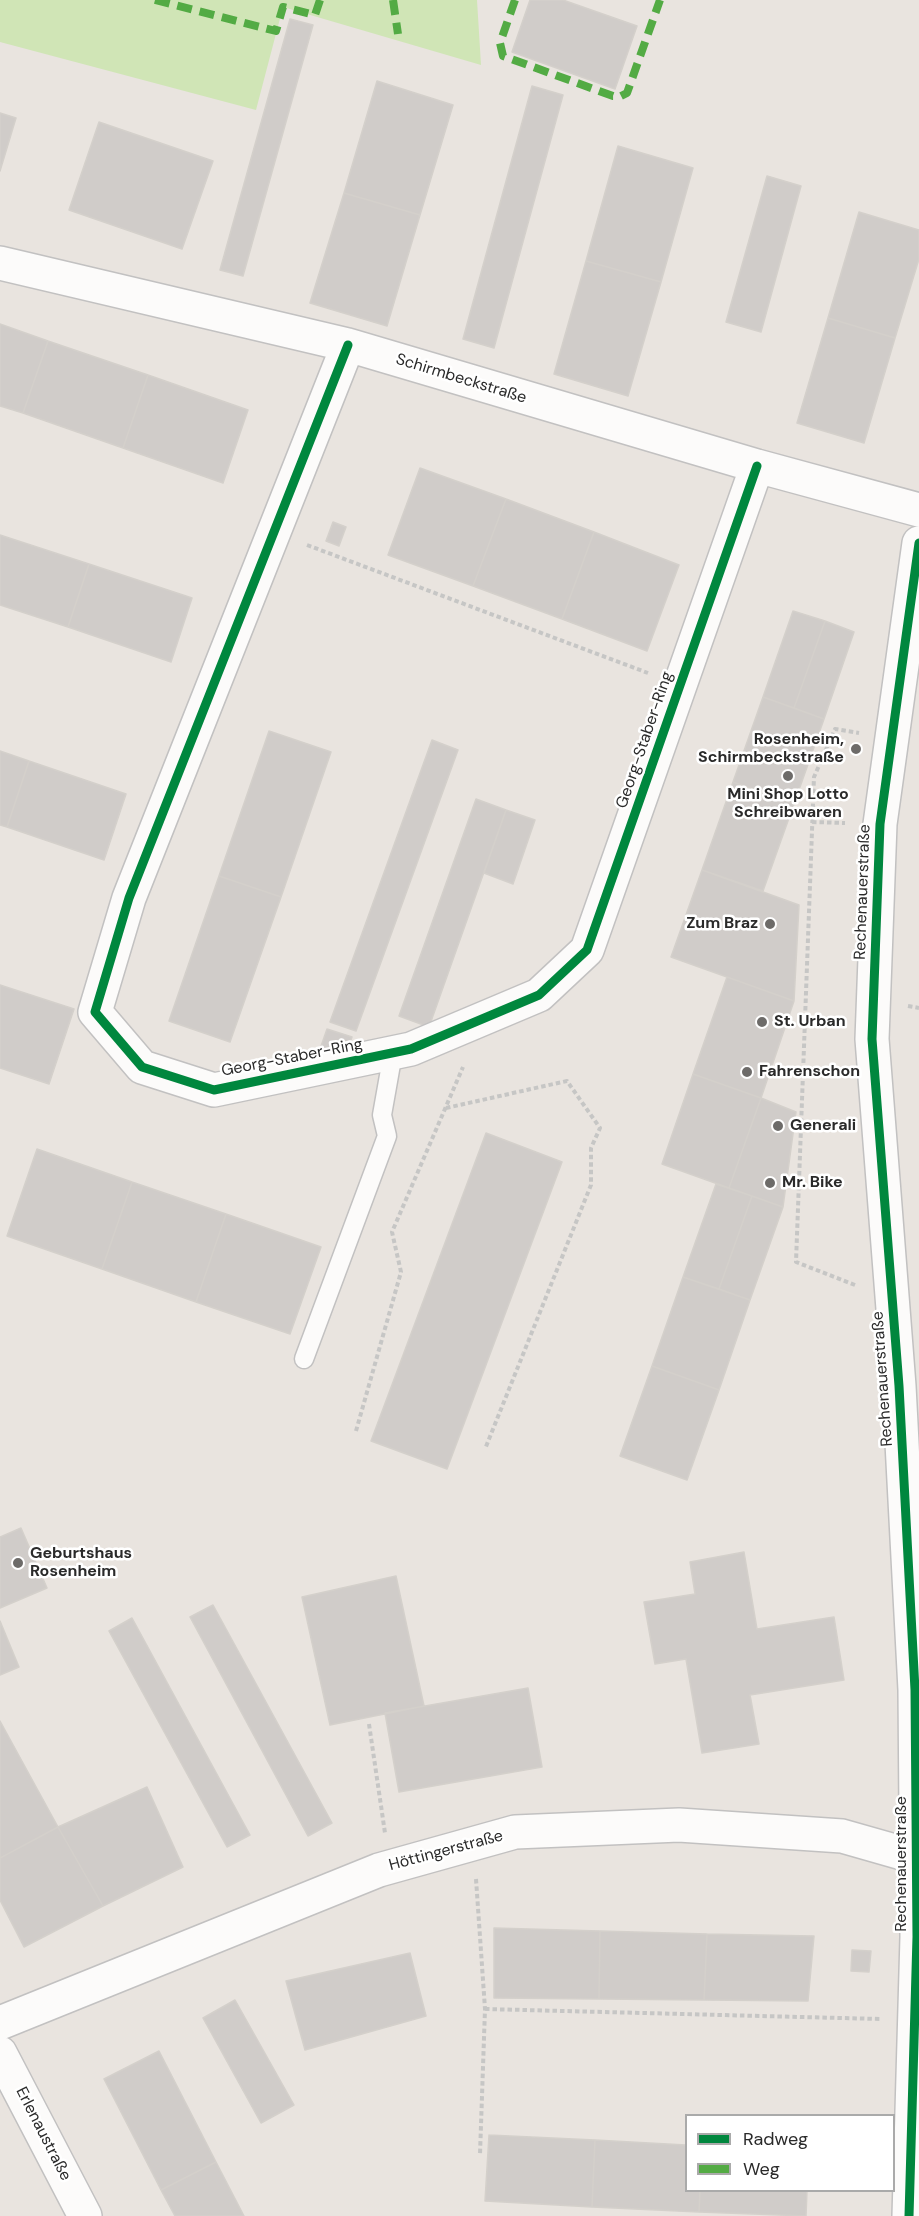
<!DOCTYPE html>
<html>
<head>
<meta charset="utf-8">
<style>
	body { margin:0 }
	#map { position:relative; width:919px; height:2216px; overflow:hidden; background:#e9e4df; font-family:"DM Sans",sans-serif }
	canvas { display:block }
	.legend { position:absolute; left:685px; top:2114px; width:210px; height:78px; box-sizing:border-box; background:#fff; border:2px solid #aaa; margin:0; padding:8px 10px; list-style:none; font-size:18px; color:#2a2a2a }
	.legend li { display:flex; align-items:center; gap:12px; height:30px }
	.legend b { width:30px; border:2px solid #aaa }
</style>
</head>
<body>
<div id="map">
<canvas width="919" height="2216"></canvas>
<ul class="legend">
<li><b style="height:8px;background:#00873e"></b>Radweg</li>
<li><b style="height:8px;background:#53ab44"></b>Weg</li>
</ul>
</div>
<script>
const context = document.querySelector('canvas').getContext('2d');
context.lineJoin = 'round';
function paint(path, color) { context.fillStyle = color; context.fill(path, 'evenodd'); }
const shape = rows => new Path2D(rows.map(r => 'M' + r).join(''));
function trace(path, color, width, dash) { context.strokeStyle = color; context.lineWidth = width; context.lineCap = dash ? 'butt' : 'round'; context.setLineDash(dash || []); context.stroke(path); }
function drawText(font, color, halo, rows, align = 'center') {
  context.font = font + ' "DM Sans",sans-serif'; context.lineWidth = 5; context.setLineDash([]); context.textBaseline = 'middle'; context.strokeStyle = halo; context.fillStyle = color; for (const [text, x, y, turn = 0] of rows) {
    context.save(); context.translate(x, y); context.rotate((+turn || 0) * Math.PI / 180); context.textAlign = isNaN(turn) ? turn : align; if (halo) context.strokeText(text, 0, 0); context.fillText(text, 0, 0); context.restore();
  }
}
const green = shape([
	[0,0,477,0,481,65,283,7,256,110,0,42]
]);
const building = shape([
	[530,0,563,0,637,26,615,89,512,52,530,0],
	[290,19,313,25,243,276,220,270,290,19],
	[377,81,453,105,420,215,344,193,377,81],
	[532,86,563,95,494,348,463,339,532,86],
	[0,113,16,118,0,171,0,113],
	[99,122,213,161,182,249,69,210,99,122],
	[618,146,693,168,661,282,586,261,618,146],
	[767,176,801,186,761,332,726,322,767,176],
	[344,193,420,215,387,326,310,303,344,193],
	[859,212,919,230,919,259,895,338,828,318,859,212],
	[586,261,661,282,628,396,554,374,586,261],
	[828,318,895,338,864,443,797,423,828,318],
	[0,324,48,341,23,413,0,406,0,324],
	[48,341,148,375,123,448,23,413,48,341],
	[148,375,248,410,223,483,123,448,148,375],
	[420,468,506,499,473,586,388,555,420,468],
	[506,499,594,532,562,619,473,586,506,499],
	[333,522,346,527,339,546,326,541,333,522],
	[594,532,679,565,647,651,562,619,594,532],
	[0,535,89,564,68,627,0,605,0,535],
	[89,564,192,598,171,662,68,627,89,564],
	[793,611,825,621,794,708,763,697,793,611],
	[825,621,854,632,824,719,794,708,825,621],
	[763,697,824,719,794,804,733,782,763,697],
	[269,731,331,752,281,897,219,876,269,731],
	[432,740,458,750,356,1031,330,1022,432,740],
	[0,751,29,761,7,827,0,825,0,751],
	[29,761,126,794,104,860,7,827,29,761],
	[733,782,794,804,763,891,702,870,733,782],
	[476,799,506,810,429,1027,399,1016,476,799],
	[506,810,535,820,513,884,484,873,506,810],
	[702,870,799,905,794,1001,671,957,702,870],
	[219,876,281,897,230,1042,169,1021,219,876],
	[727,977,794,1001,761,1098,693,1074,727,977],
	[0,985,74,1009,49,1084,0,1068,0,985],
	[327,1029,352,1037,345,1057,320,1049,327,1029],
	[693,1074,761,1098,729,1188,662,1164,693,1074],
	[761,1098,796,1112,783,1207,729,1188,761,1098],
	[486,1133,562,1162,447,1469,371,1441,486,1133],
	[37,1149,132,1182,102,1269,7,1236,37,1149],
	[132,1182,226,1214,196,1302,102,1269,132,1182],
	[716,1184,752,1196,719,1289,683,1277,716,1184],
	[752,1196,783,1207,750,1300,719,1289,752,1196],
	[226,1214,321,1247,290,1334,196,1302,226,1214],
	[683,1277,750,1300,719,1390,652,1366,683,1277],
	[652,1366,719,1390,687,1480,620,1456,652,1366],
	[21,1528,47,1588,0,1608,0,1537,21,1528],
	[744,1552,757,1629,834,1617,844,1680,750,1695,759,1744,702,1753,686,1659,655,1664,644,1602,695,1594,690,1562,744,1552],
	[396,1576,424,1706,330,1725,302,1597,396,1576],
	[213,1605,332,1823,308,1836,190,1617,213,1605],
	[132,1618,250,1835,227,1847,109,1631,132,1618],
	[0,1621,19,1667,0,1675,0,1621],
	[528,1688,542,1767,399,1792,385,1713,528,1688],
	[0,1721,58,1827,0,1858,0,1721],
	[147,1787,183,1867,103,1906,58,1827,147,1787],
	[58,1827,103,1906,24,1947,0,1900,0,1858,58,1827],
	[494,1928,600,1931,599,1999,494,1998,494,1928],
	[600,1931,707,1934,704,2000,599,1999,600,1931],
	[707,1934,814,1936,808,2001,704,2000,707,1934],
	[852,1950,871,1951,869,1972,851,1971,852,1950],
	[410,1953,426,2016,305,2050,286,1981,410,1953],
	[235,2000,294,2105,261,2123,203,2018,235,2000],
	[159,2051,216,2162,161,2190,104,2079,159,2051],
	[489,2135,595,2140,592,2207,485,2201,489,2135],
	[595,2140,686,2145,686,2190,700,2190,699,2212,592,2207,595,2140],
	[216,2162,244,2216,175,2216,161,2190,216,2162],
	[700,2190,807,2190,806,2216,699,2212,700,2190]
]);
const path = shape([
	[307,545,648,673],
	[812,822,845,823],
	[908,1006,919,1008],
	[446,1108,567,1081,600,1128,591,1148,591,1185,485,1449],
	[855,1285,796,1262,814,777,835,729,859,733],
	[356,1431,401,1272,392,1232,463,1067],
	[369,1724,385,1833],
	[476,1879,485,2009,480,2154],
	[485,2009,880,2019]
]);
const lane = shape([
	[304,1359,387,1136,382,1115,393,1053]
]);
const street = shape([
	[0,263,348,345,757,466,919,510],
	[348,345,129,898,95,1012,142,1067,214,1090,411,1049,539,995,587,950,757,466],
	[0,2023,379,1870,515,1832,679,1825,842,1836,919,1858],
	[0,2053,85,2216],
	[909,2216,917,1937,915,1690,899,1386,872,1039,880,824,919,543]
]);
const quiet = shape([
	[155,0,276,31,283,7,315,15,320,0],
	[393,0,398,34],
	[515,0,500,43,503,56,613,96,621,96,627,93,660,0]
]);
const cycleway = shape([
	[348,345,129,898,95,1012,142,1067,214,1090,411,1049,539,995,587,950,757,466],
	[909,2216,917,1937,915,1690,899,1386,872,1039,880,824,919,543]
]);
const markers = [
	[856,749,6,"#6d6b69"],
	[788,776,6,"#6d6b69"],
	[770,924,6,"#6d6b69"],
	[762,1022,6,"#6d6b69"],
	[747,1072,6,"#6d6b69"],
	[778,1126,6,"#6d6b69"],
	[770,1183,6,"#6d6b69"],
	[18,1563,6,"#6d6b69"]
];
const streetNames = [
	["Schirmbeckstraße",461,379,17],
	["Georg-Staber-Ring",645,740,-71],
	["Rechenauerstraße",863,892,-88],
	["Georg-Staber-Ring",292,1058,-11],
	["Rechenauerstraße",883,1379,-94],
	["Höttingerstraße",446,1851,-15],
	["Rechenauerstraße",902,1864,-90],
	["Erlenaustraße",43,2134,63]
];
const poiNames = [
	["Rosenheim,",844,740,"right"],
	["Schirmbeckstraße",844,758,"right"],
	["Mini Shop Lotto",788,795,"center"],
	["Schreibwaren",788,813,"center"],
	["Zum Braz",758,924,"right"],
	["St. Urban",774,1022],
	["Fahrenschon",759,1072],
	["Generali",790,1126],
	["Mr. Bike",782,1183],
	["Geburtshaus",30,1554],
	["Rosenheim",30,1572]
];
paint(green, '#d0e5b6');
paint(building, '#d0ccc9');
trace(building, '#d4d0cb', 1.5);
trace(lane, '#c2c1c1', 21);
trace(street, '#c2c1c1', 36);
trace(path, '#c6c6c5', 4, [4.5, 3]);
trace(lane, '#fcfbfa', 18);
trace(street, '#fcfbfa', 33);
trace(quiet, '#53ab44', 8, [15, 8]);
trace(cycleway, '#00873e', 9);
for (const [x, y, r, color] of markers) { const dot = new Path2D(); dot.arc(x, y, r, 0, 2 * Math.PI); context.fillStyle = color; context.fill(dot); trace(dot, '#fff', 2); }
drawText('16px', '#2a2a2a', '#fff', streetNames);
drawText('bold 16px', '#2a2a2a', '#fff', poiNames, 'left');
</script>
</body>
</html>
